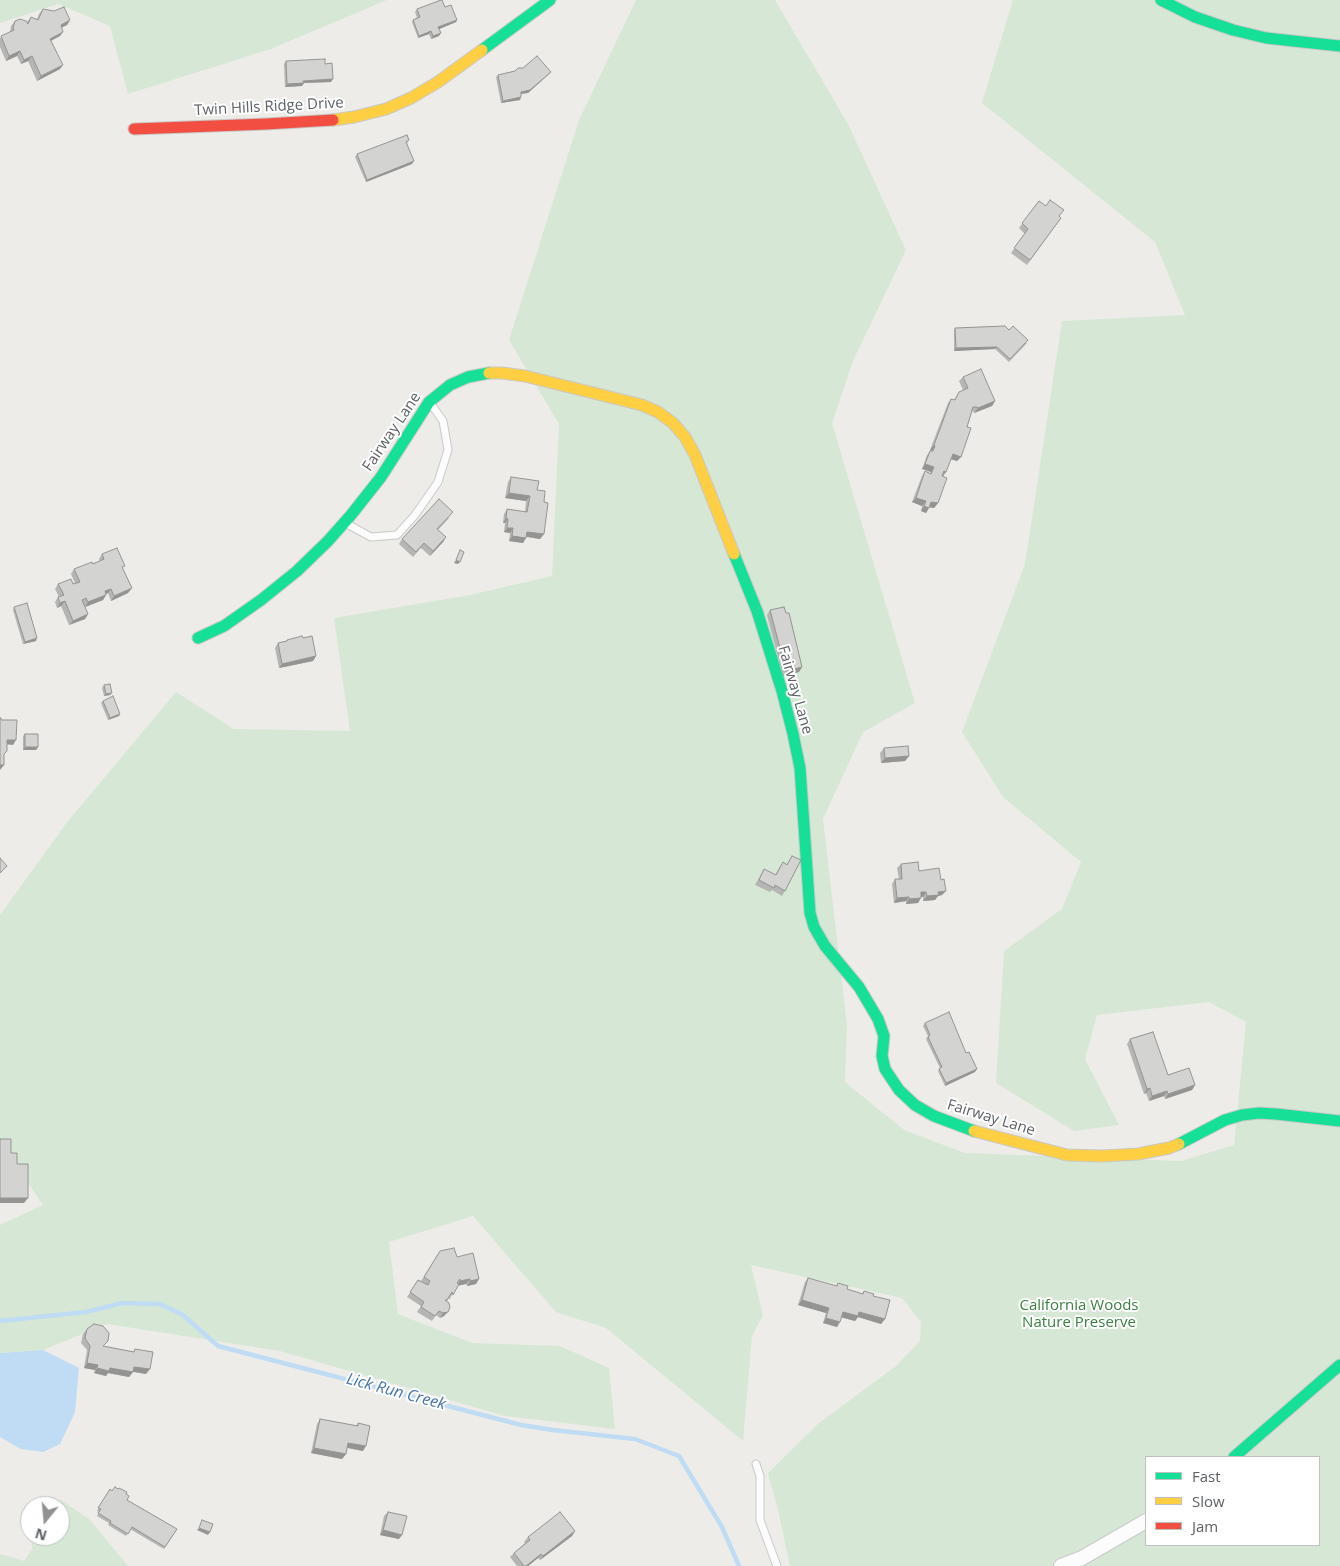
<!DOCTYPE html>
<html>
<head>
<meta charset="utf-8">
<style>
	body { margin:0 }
	#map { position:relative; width:1340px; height:1566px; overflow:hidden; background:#edece8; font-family:"Open Sans",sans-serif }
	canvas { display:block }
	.legend { position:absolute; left:1145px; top:1456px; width:175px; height:90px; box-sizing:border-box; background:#fff; border:1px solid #bec0c1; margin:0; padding:6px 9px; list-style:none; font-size:15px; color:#5d6165 }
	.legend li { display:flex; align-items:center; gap:10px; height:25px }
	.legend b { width:25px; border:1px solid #bec0c1 }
	.north { position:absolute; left:20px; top:1496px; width:50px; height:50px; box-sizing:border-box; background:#fff; border:1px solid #bec0c1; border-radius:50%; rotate:197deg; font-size:14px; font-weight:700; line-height:20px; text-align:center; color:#5d6165 }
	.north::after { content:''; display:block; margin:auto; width:18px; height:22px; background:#8f9293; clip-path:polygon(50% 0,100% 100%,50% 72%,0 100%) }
</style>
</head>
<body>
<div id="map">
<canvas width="1340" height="1566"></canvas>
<ul class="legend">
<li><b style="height:6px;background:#16e098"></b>Fast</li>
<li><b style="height:6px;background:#ffcf43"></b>Slow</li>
<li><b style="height:6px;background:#f24e42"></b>Jam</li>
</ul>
<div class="north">N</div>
</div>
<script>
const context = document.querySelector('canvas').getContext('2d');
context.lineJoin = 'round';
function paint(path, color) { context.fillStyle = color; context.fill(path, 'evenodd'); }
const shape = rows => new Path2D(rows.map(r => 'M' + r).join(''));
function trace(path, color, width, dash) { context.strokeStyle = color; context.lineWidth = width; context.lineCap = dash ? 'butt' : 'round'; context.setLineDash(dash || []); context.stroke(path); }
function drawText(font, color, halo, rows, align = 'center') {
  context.font = font + ' "Open Sans",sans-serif'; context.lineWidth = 4; context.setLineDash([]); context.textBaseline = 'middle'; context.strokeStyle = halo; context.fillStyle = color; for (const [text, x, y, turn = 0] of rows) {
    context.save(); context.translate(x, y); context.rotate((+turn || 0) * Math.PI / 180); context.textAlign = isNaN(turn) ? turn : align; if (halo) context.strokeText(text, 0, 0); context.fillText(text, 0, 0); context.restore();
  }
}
const green = shape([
	[0,0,387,0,271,49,128,94,110,26,58,4,0,23],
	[636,0,775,0,848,124,906,250,853,361,832,423,915,703,863,732,823,819,847,1025,845,1082,904,1130,965,1153,1181,1161,1234,1145,1246,1022,1209,1002,1097,1015,1085,1059,1119,1125,1074,1131,996,1083,1004,951,1062,909,1081,862,1003,797,962,732,1025,564,1062,321,1185,315,1155,242,982,103,1013,0,1340,0,1340,1566,790,1566,778,1510,768,1473,819,1423,896,1366,920,1341,921,1322,902,1298,751,1265,763,1315,752,1336,743,1441,606,1328,556,1312,473,1216,389,1242,398,1314,472,1343,560,1346,609,1368,615,1429,505,1416,280,1351,107,1324,43,1350,0,1353,0,1225,43,1205,3,1146,0,1145,0,915,68,821,176,692,234,729,350,731,334,618,470,595,552,576,559,424,509,340,579,120],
	[1146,1457,1319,1457,1319,1545,1146,1545],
	[61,1500,89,1519,128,1566,0,1566,0,1554,24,1561,32,1549,32,1536,60,1536,60,1506,54,1506]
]);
const water = shape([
	[43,1350,79,1368,75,1412,60,1444,43,1452,21,1449,0,1437,0,1353]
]);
const stream = shape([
	[0,1321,86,1312,122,1303,160,1304,183,1315,218,1346,521,1425,553,1430,635,1439,679,1456,722,1527,739,1566]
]);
const lane = shape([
	[347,524,371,537,397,535,415,515,438,482,448,450,443,421,431,404],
	[756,1464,760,1476,760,1520,777,1566]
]);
const street = shape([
	[1061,1566,1082,1558,1146,1521]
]);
const fast = shape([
	[1161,0,1195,17,1233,30,1266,38,1340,46],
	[482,50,550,0],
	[734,554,757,611,782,691,793,734,800,768,810,913,814,927,825,946,859,987,878,1019,884,1036,882,1056,885,1069,899,1090,915,1105,934,1116,974,1131],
	[198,638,224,626,261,600,297,571,328,541,351,515,381,477,429,402,450,385,468,377,489,373],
	[1179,1144,1225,1120,1242,1115,1259,1113,1276,1114,1340,1121],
	[1234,1457,1340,1365]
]);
const slow = shape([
	[333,120,354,117,386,109,411,98,438,82,482,50],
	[489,373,502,373,525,376,642,405,658,412,673,423,685,437,695,455,734,554],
	[974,1131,1067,1155,1102,1156,1138,1154,1169,1148,1179,1144]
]);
const jam = shape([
	[134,129,266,124,333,120]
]);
const wall = shape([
	[445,7,457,20,456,22,439,29,439,36,431,39,429,34,418,38,412,22,413,20,417,18,415,12,417,9],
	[43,9,70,20,67,25,62,27,60,36,51,41,60,69,37,81,28,61,21,64,17,56,6,61,0,47,0,38,10,32,11,26,15,21,27,22,31,17,37,19,39,14],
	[286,61,325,64,331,82,304,83,302,86,285,87,284,64],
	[515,71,551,72,549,74,528,93,521,94,520,100,501,103,496,77,498,75],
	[409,140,407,143,412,164,366,182,355,157,357,154],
	[1039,201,1061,218,1027,265,1011,253,1025,234,1019,228],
	[955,328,1027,343,1009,362,995,349,954,351,954,330],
	[963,377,995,401,992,406,974,413,973,411,972,412,967,427,961,457,957,461,951,459,946,472,943,476,942,476,938,503,934,508,929,507,926,513,921,511,922,506,912,502,922,476,925,471,930,473,931,472,922,469,927,455,930,451,932,451,930,450,948,403,951,399,954,400,959,392,963,390,959,381],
	[511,477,537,490,544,502,544,534,540,539,526,537,523,543,509,541,510,533,504,532,505,523,503,523,504,514,507,509,525,512,526,501,505,498,508,482],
	[450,517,438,530,446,537,443,542,430,556,421,548,413,557,399,544,402,539],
	[102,554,123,569,128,593,111,601,108,593,106,594,103,600,85,607,88,614,85,619,69,625,61,606,57,608,55,602,58,597,59,597,55,589,58,584,73,584,75,583,71,574,74,569,100,561,99,559],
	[14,607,36,641,23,644,13,610],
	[770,610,802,667,799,672,783,676,767,615],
	[287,640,316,656,313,661,279,668,275,648,278,643,285,642],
	[104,685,110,695,104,696,102,688],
	[103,701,119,716,108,720,101,703],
	[25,734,38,747,36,750,23,750,23,736],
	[884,748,909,756,905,761,881,763,880,753],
	[792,856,785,891,782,896,772,890,770,892,755,885,764,869,775,875,783,862,787,864],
	[901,864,919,871,942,895,938,896,935,900,923,901,923,897,921,897,918,903,906,904,906,901,894,903,892,884,895,879,899,879,897,868],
	[925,1023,975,1072,945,1086,938,1071,940,1068,926,1039,928,1036,923,1026],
	[1130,1039,1168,1075,1195,1085,1192,1090,1165,1099,1164,1096,1149,1101,1146,1093,1144,1094,1127,1044],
	[437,1256,457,1257,476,1284,467,1286,466,1284,458,1285,449,1300,449,1298,447,1301,444,1316,440,1318,436,1315,432,1321,417,1312,421,1306,407,1297,418,1280,421,1281],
	[808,1278,836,1286,838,1283,847,1289,862,1294,864,1291,873,1296,885,1319,881,1324,858,1317,855,1321,841,1317,837,1327,823,1323,826,1313,798,1305,805,1282],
	[87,1329,104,1346,133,1352,135,1349,146,1374,133,1372,129,1377,108,1373,106,1376,94,1373,95,1370,84,1368,87,1350,81,1343,83,1334],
	[320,1419,356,1426,358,1423,363,1451,347,1448,346,1454,342,1459,311,1453,317,1424],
	[110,1489,112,1491,126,1494,127,1500,177,1529,164,1549,130,1529,126,1536,108,1525,109,1523,97,1516,99,1512,97,1511],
	[388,1512,399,1539,380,1535,384,1516],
	[575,1531,572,1536,540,1560,538,1558,528,1566,517,1566,510,1557,514,1553,525,1543,524,1542,528,1537]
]);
const shadedWall = shape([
	[70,20,67,25,57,30,61,25],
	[457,20,456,22,437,30,438,27],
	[431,31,429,34,418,38,419,36],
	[63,32,60,36,46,43,50,39],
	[441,33,439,36,431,39,433,36],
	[20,51,17,56,6,61,9,56],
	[32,56,28,61,21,64,24,60],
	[63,65,60,69,37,81,41,76],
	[551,72,549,74,528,93,519,94,521,92],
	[333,79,331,82,302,83,303,81],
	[304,83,302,86,285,87,287,84],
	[521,97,520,100,501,103,503,101],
	[414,161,412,164,366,182,367,180],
	[997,347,995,349,954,351,956,348],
	[995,401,992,406,974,413,978,408],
	[934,445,935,446,932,451,930,450],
	[953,454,961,457,957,461,950,459],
	[925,464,934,467,931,472,922,469],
	[944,471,946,472,943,476,940,475],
	[509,493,530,496,526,501,505,498],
	[916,498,926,501,922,506,912,502],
	[931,502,938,503,934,508,928,507],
	[924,506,929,508,926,513,921,511],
	[506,518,508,519,505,523,503,523],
	[507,528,513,528,510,533,504,532],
	[527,532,544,534,540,539,523,536],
	[512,536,526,538,523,543,509,541],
	[446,537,443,542,430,556,433,551],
	[456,560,460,562,458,564,454,563],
	[132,588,128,593,111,601,114,596],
	[111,589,108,593,101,596,105,591],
	[106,595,103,600,85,607,88,602],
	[65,601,61,606,57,608,60,603],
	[88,614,85,619,69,625,73,621],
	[37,638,36,641,23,644,25,642],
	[316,656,313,661,279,668,282,664],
	[802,667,799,672,783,676,786,671],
	[112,693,110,695,104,696,106,694],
	[120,714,119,716,108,720,110,718],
	[7,740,16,740,13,745,4,744],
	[25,747,38,747,36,750,23,750],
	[909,756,905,761,881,763,885,758],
	[0,765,4,765,0,770],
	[946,891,942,895,938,896,935,900,923,901,927,896,938,892],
	[921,892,926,892,923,897,918,897],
	[909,897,906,901,894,903,897,898],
	[921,898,918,903,906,904,909,899],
	[977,1069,975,1072,945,1086,946,1083],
	[1195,1085,1192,1090,1165,1099,1168,1094],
	[1150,1088,1146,1093,1144,1094,1147,1089],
	[1167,1091,1164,1096,1149,1101,1152,1096],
	[0,1198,28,1198,24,1203,0,1203],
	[470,1279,466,1284,457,1286,460,1281],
	[479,1279,476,1284,467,1286,470,1281],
	[802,1300,829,1308,826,1313,798,1305],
	[448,1312,444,1316,440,1318,443,1313],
	[843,1312,859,1312,885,1319,881,1324,858,1317,855,1321,840,1317],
	[826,1318,840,1322,837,1327,823,1323],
	[87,1363,98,1365,95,1370,84,1368],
	[134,1367,150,1369,146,1374,130,1371],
	[97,1368,110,1368,133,1372,129,1377,108,1373,106,1376,94,1373],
	[348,1443,366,1446,363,1451,344,1447],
	[314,1448,346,1454,342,1459,311,1453],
	[199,1528,210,1532,208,1535,197,1530],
	[383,1530,402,1535,399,1539,380,1535],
	[575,1531,572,1536,540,1560,543,1556],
	[541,1554,538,1558,528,1566,526,1566]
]);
const building = shape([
	[441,0,442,0,445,7,451,5,457,20,438,27,441,33,433,36,431,31,419,36,413,20,420,17,417,9,441,0],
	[64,7,70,20,61,25,63,32,50,39,63,65,41,76,32,56,24,60,20,51,9,56,1,36,14,30,13,28,15,21,20,19,26,21,28,24,31,17,38,20,43,9,54,11,64,7],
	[537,56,551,72,530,90,521,92,521,97,503,101,498,75,515,71,518,68,523,68,537,56],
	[325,59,325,64,332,63,333,79,303,81,304,83,287,84,286,61,325,59],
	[407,135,409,140,406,142,414,161,367,180,357,154,407,135],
	[1050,200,1064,210,1059,216,1061,218,1030,260,1014,248,1028,229,1022,223,1039,201,1046,206,1050,200],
	[1005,326,1009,330,1013,326,1028,340,1010,359,997,347,956,348,955,328,1005,326],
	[981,369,995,401,978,408,977,407,973,407,967,427,971,428,961,457,953,454,946,472,944,471,942,476,947,478,938,503,931,502,929,508,924,506,926,501,916,498,925,471,931,474,934,467,925,464,930,451,933,451,935,446,934,445,951,399,955,400,959,392,968,388,963,377,981,369],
	[511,477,539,481,537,490,545,491,544,502,548,503,544,534,527,532,526,538,512,536,513,528,507,528,508,519,506,518,507,509,527,512,530,496,509,493,511,477],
	[439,499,453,512,437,529,446,537,433,551,424,543,416,552,402,539,439,499],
	[117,548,125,566,122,567,132,588,114,596,111,589,105,591,106,595,88,602,86,598,82,600,88,614,73,621,65,601,60,603,58,597,64,595,58,584,71,579,73,584,80,582,74,569,92,562,93,564,104,559,102,554,117,548],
	[460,550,464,552,460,562,456,560,460,550],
	[27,603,37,638,25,642,14,607,27,603],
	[784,607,786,613,789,613,802,667,786,671,770,610,784,607],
	[302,636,303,638,312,636,316,656,282,664,278,643,287,641,287,640,302,636],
	[110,684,112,693,106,694,104,685,110,684],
	[113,696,120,714,110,718,103,701,113,696],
	[0,718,1,718,1,720,17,720,16,740,7,740,7,751,4,754,4,765,0,765,0,718],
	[25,734,38,734,38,747,25,747,25,734],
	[908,746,909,756,885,758,884,748,908,746],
	[792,856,801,860,785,891,775,885,774,888,759,880,764,869,776,875,783,862,787,865,792,856],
	[0,858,7,866,0,873,0,858],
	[918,862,919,871,939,868,941,880,944,879,946,891,938,892,939,895,927,896,926,892,921,892,921,898,909,899,909,897,897,898,895,879,902,879,901,864,918,862],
	[949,1012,966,1053,969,1052,977,1069,946,1083,939,1069,942,1067,928,1037,930,1035,925,1023,949,1012],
	[1153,1032,1168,1075,1189,1068,1195,1085,1168,1094,1167,1091,1152,1096,1150,1088,1147,1089,1130,1039,1153,1032],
	[0,1139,11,1139,11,1153,17,1153,17,1164,28,1164,28,1198,0,1198,0,1139],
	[454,1248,457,1257,473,1253,479,1279,470,1281,470,1279,460,1281,460,1279,457,1283,459,1284,453,1295,452,1292,447,1300,445,1300,449,1303,450,1307,448,1312,443,1313,439,1311,435,1316,421,1307,424,1302,410,1292,418,1280,428,1285,430,1281,424,1277,440,1251,454,1248],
	[808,1278,837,1286,838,1283,848,1286,847,1289,863,1294,864,1291,874,1294,873,1296,890,1300,885,1319,859,1312,858,1316,843,1312,840,1322,826,1318,829,1308,802,1300,808,1278],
	[94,1324,103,1326,109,1333,108,1341,103,1346,134,1352,135,1349,153,1352,150,1369,134,1367,133,1372,110,1368,109,1371,97,1368,98,1365,87,1363,90,1346,85,1338,87,1329,94,1324],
	[320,1419,358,1426,358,1423,370,1426,366,1446,348,1443,346,1454,314,1448,320,1419],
	[115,1487,118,1489,119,1488,127,1492,126,1494,129,1496,127,1500,177,1529,165,1547,132,1527,128,1534,110,1523,111,1521,98,1513,101,1509,98,1508,110,1489,112,1491,115,1487],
	[388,1512,407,1516,402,1535,383,1530,388,1512],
	[560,1512,575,1531,543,1556,541,1554,526,1566,524,1566,514,1553,530,1540,528,1537,560,1512],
	[202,1520,213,1524,210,1532,199,1528,202,1520]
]);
const streetNames = [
	["Twin Hills Ridge Drive",269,107,-3],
	["Fairway Lane",392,432,-56],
	["Fairway Lane",795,690,74],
	["Fairway Lane",991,1118,17]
];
const parkNames = [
	["California Woods",1079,1306],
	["Nature Preserve",1079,1323]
];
const waterNames = [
	["Lick Run Creek",396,1392,15]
];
paint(green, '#d6e8d5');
paint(water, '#bfdcf4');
trace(stream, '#bfdcf4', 4.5);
trace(lane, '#c9caca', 9);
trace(street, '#c9caca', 16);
trace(fast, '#c8c8c8', 13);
trace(slow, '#c8c8c8', 13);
trace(jam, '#c8c8c8', 13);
trace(lane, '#fcfcfc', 7);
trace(street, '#fcfcfc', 14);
trace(fast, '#16e098', 11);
trace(slow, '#ffcf43', 11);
trace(jam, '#f24e42', 11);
paint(wall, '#b5b5b4');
paint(shadedWall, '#949492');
paint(building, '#d3d3d1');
trace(building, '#949492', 1);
drawText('15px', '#5d6165', '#fff', streetNames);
drawText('15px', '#3a803f', '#fff', parkNames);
drawText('italic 16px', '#4876ab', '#fff', waterNames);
</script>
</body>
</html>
